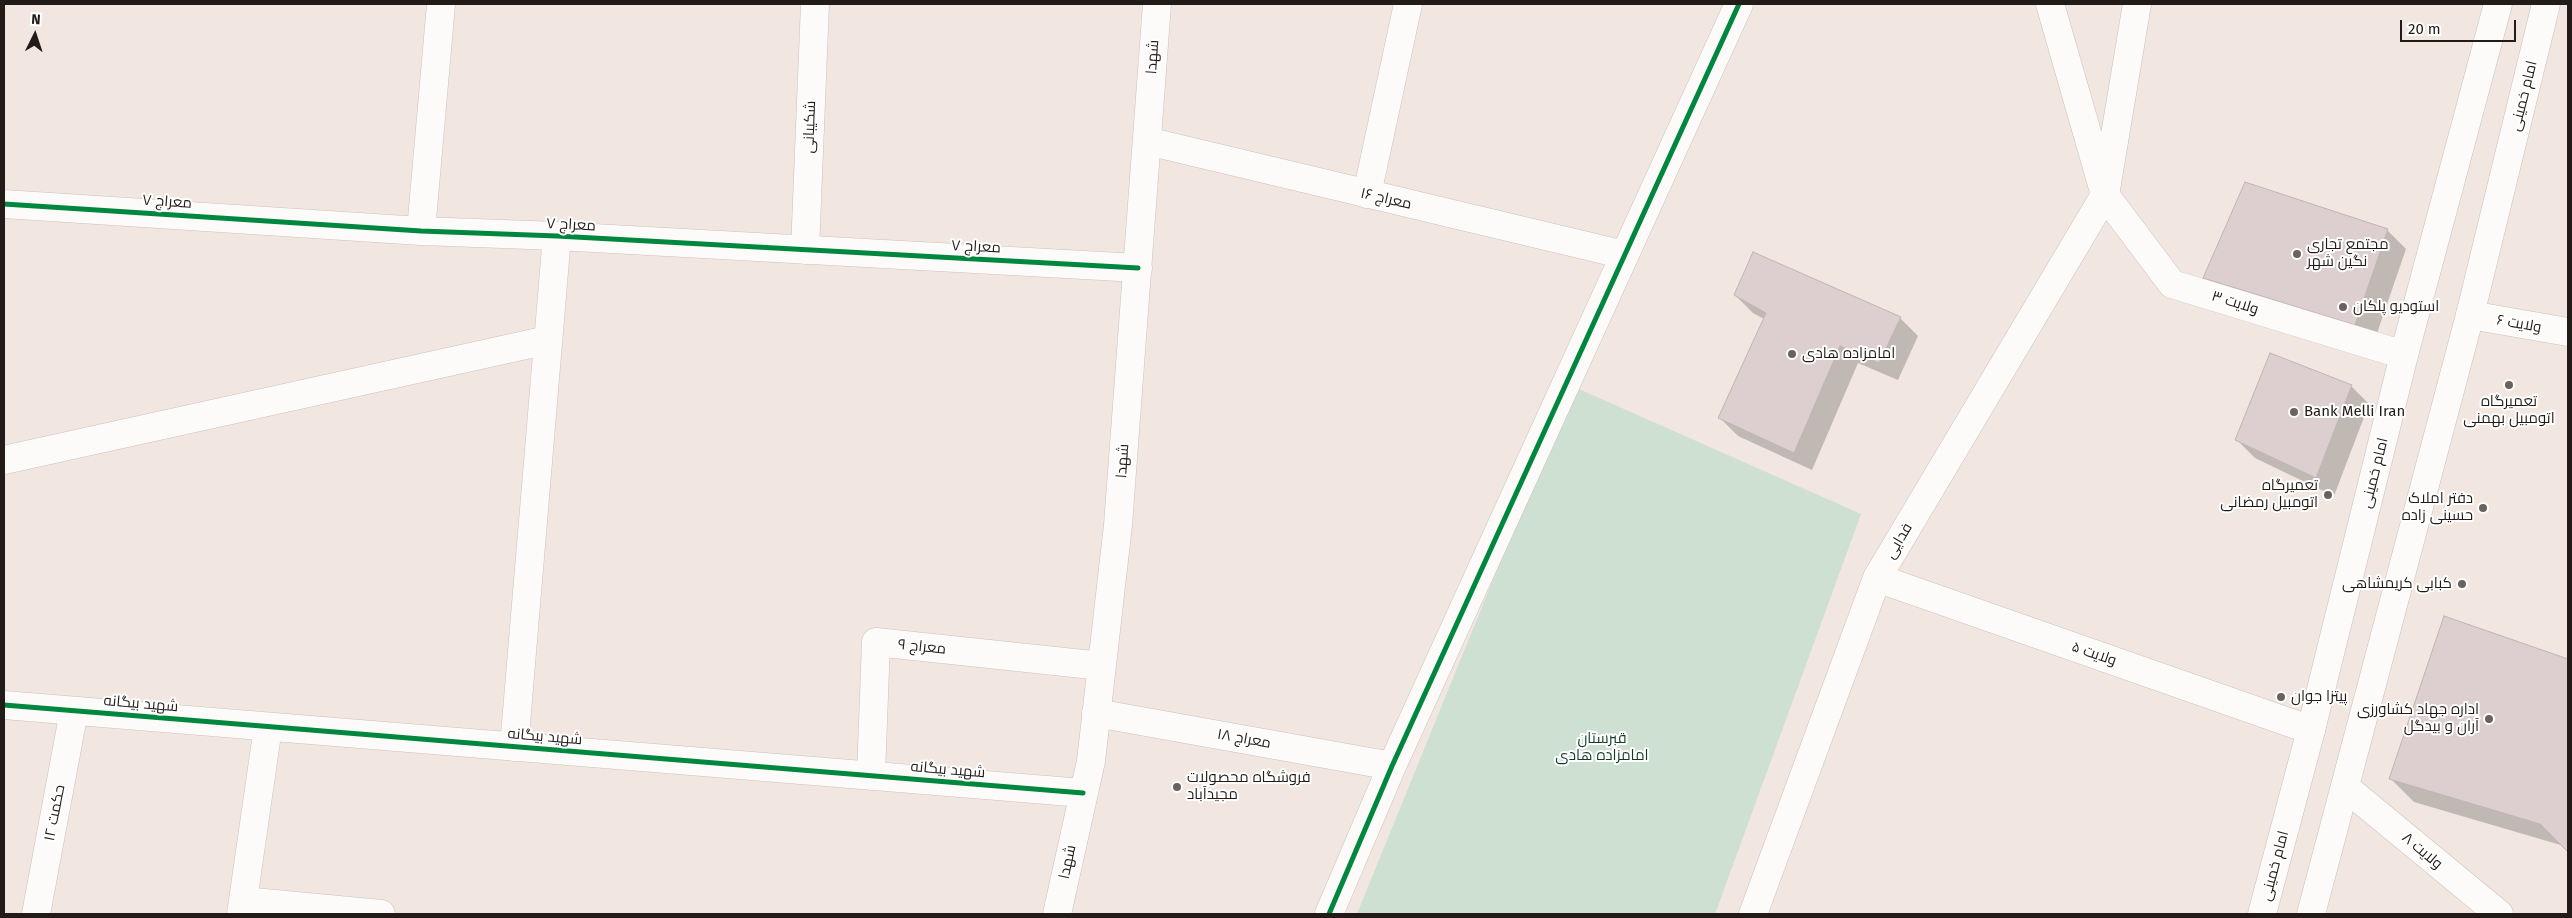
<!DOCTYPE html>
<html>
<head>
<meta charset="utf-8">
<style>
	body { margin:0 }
	#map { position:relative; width:2572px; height:918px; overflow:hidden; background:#f1e6e0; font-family:"Fira Sans",sans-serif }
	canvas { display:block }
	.frame { position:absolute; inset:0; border:5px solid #221b17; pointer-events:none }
	.north { position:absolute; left:10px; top:10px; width:50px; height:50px; -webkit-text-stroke:4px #fff; paint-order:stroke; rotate:4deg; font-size:14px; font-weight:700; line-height:20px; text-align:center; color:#221b17 }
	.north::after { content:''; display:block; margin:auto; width:18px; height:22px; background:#221b17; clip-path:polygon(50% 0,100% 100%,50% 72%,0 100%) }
	.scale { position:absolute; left:2400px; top:20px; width:116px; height:22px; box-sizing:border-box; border:2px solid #221b17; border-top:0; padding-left:6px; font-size:15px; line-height:18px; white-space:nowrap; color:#221b17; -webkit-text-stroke:4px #fff; paint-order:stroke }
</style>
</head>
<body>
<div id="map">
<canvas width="2572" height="918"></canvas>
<div class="frame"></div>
<div class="north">N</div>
<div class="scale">20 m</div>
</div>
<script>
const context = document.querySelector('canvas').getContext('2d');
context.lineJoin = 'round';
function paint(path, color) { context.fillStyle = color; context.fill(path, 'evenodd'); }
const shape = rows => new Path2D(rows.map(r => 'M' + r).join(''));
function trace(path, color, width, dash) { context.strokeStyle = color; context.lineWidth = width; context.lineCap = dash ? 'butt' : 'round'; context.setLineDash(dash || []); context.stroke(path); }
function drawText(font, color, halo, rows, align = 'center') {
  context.font = font + ' "Fira Sans",Cairo,sans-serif'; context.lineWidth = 4; context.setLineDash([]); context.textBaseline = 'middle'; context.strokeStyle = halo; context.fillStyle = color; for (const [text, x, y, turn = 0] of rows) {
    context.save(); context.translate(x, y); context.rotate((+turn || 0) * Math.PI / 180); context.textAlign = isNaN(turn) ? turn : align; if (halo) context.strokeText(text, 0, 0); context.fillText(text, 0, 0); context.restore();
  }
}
const green = shape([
	[1572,386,1861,514,1715,914,1357,914]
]);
const shadow = shape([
	[2387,230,2406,249,2374,342,2222,296,2204,278],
	[1735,295,1900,318,1918,336,1898,380,1858,363,1812,470,1738,436,1720,418,1764,319,1753,313],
	[2351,386,2369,404,2334,496,2255,458,2237,440],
	[2445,618,2568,661,2568,851,2564,846,2414,802,2391,779]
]);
const building = shape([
	[2245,182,2388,229,2355,325,2203,278,2245,182],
	[1753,252,1901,317,1879,363,1840,346,1794,453,1718,418,1766,313,1734,295,1753,252],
	[2270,353,2352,385,2316,478,2235,440,2270,353],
	[2444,616,2568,659,2568,852,2540,824,2389,779,2444,616]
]);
const minor = shape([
	[2050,4,2105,195,2172,284,2404,355],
	[1147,141,1625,255],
	[1367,194,1408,4],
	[4,204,421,231,557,236,1138,268],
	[421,231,441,4],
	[805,250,815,4],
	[2470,315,2568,332],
	[4,460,548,340],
	[1877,578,2311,730],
	[4,705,1083,793],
	[1096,713,1392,766],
	[514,747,557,236],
	[871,776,876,642,1102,666],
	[2345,787,2499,914],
	[243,901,381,914],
	[36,914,74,711],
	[241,914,268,727],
	[1057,914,1091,761,1118,525,1157,4],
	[1329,914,1392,766,1739,4],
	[1753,914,1877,578,2105,195,2137,4]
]);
const major = shape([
	[2262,914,2311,730,2404,355,2498,4],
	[2311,914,2470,315,2546,4]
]);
const cycleway = shape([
	[4,204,421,231,557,236,1138,268],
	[4,705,1083,793],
	[1329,914,1392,766,1739,4]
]);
const markers = [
	[2297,254,5,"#6a625d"],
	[2343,307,5,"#6a625d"],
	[1792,354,5,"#6a625d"],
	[2509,385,5,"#6a625d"],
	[2294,412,5,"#6a625d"],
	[2328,495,5,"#6a625d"],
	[2483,508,5,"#6a625d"],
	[2462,584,5,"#6a625d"],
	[2281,697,5,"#6a625d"],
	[2489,719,5,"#6a625d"],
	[1177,787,5,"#6a625d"]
];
const streetNames = [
	["شهدا",1153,57,-86],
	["امام خمینی",2524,96,-76],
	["شکیبانی",810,127,-88],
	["معراج ۱۶",1386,199,13],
	["معراج ۷",167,202,4],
	["معراج ۷",571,225,3],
	["معراج ۷",976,247,3],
	["ولایت ۳",2235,303,17],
	["ولایت ۶",2519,324,10],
	["شهدا",1123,461,-86],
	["امام خمینی",2375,473,-76],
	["فدایی",1899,541,-59],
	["معراج ۹",922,647,6],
	["ولایت ۵",2094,654,19],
	["شهید بیگانه",141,704,5],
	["شهید بیگانه",545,737,5],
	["معراج ۱۸",1244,739,10],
	["شهید بیگانه",948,770,5],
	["حکمت ۱۲",55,813,-79],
	["ولایت ۸",2422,851,40],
	["شهدا",1068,862,-78],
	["امام خمینی",2275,866,-75]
];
const poiNames = [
	["مجتمع تجاری",2307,245],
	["نگین شهر",2307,262],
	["استودیو پلکان",2353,307],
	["امامزاده هادی",1802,354],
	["تعمیرگاه",2509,402,"center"],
	["اتومبیل بهمنی",2509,419,"center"],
	["Bank Melli Iran",2304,412],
	["تعمیرگاه",2318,486,"right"],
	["اتومبیل رمضانی",2318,503,"right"],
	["دفتر املاک",2473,499,"right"],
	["حسینی زاده",2473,516,"right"],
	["کبابی کریمشاهی",2452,584,"right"],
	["پیتزا جوان",2291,697],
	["اداره جهاد کشاورزی",2479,710,"right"],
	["آران و بیدگل",2479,727,"right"],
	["فروشگاه محصولات",1187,778],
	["مجیدآباد",1187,795]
];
const parkNames = [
	["قبرستان",1602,739],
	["امامزاده هادی",1602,756]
];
paint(green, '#cde0d1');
paint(shadow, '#0003');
paint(building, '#ddcecf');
trace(building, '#beb5b4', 1);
trace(minor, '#cbc2bc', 29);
trace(major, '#cbc2bc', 29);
trace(minor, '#fdfbfa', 28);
trace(major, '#fdfbfa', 28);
trace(cycleway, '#00873e', 5);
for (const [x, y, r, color] of markers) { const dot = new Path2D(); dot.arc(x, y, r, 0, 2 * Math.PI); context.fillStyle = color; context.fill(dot); trace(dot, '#fff', 2); }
drawText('15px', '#221b17', '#fff', streetNames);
drawText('15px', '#221b17', '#fff', poiNames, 'left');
drawText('15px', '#103b29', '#fff', parkNames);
</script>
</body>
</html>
